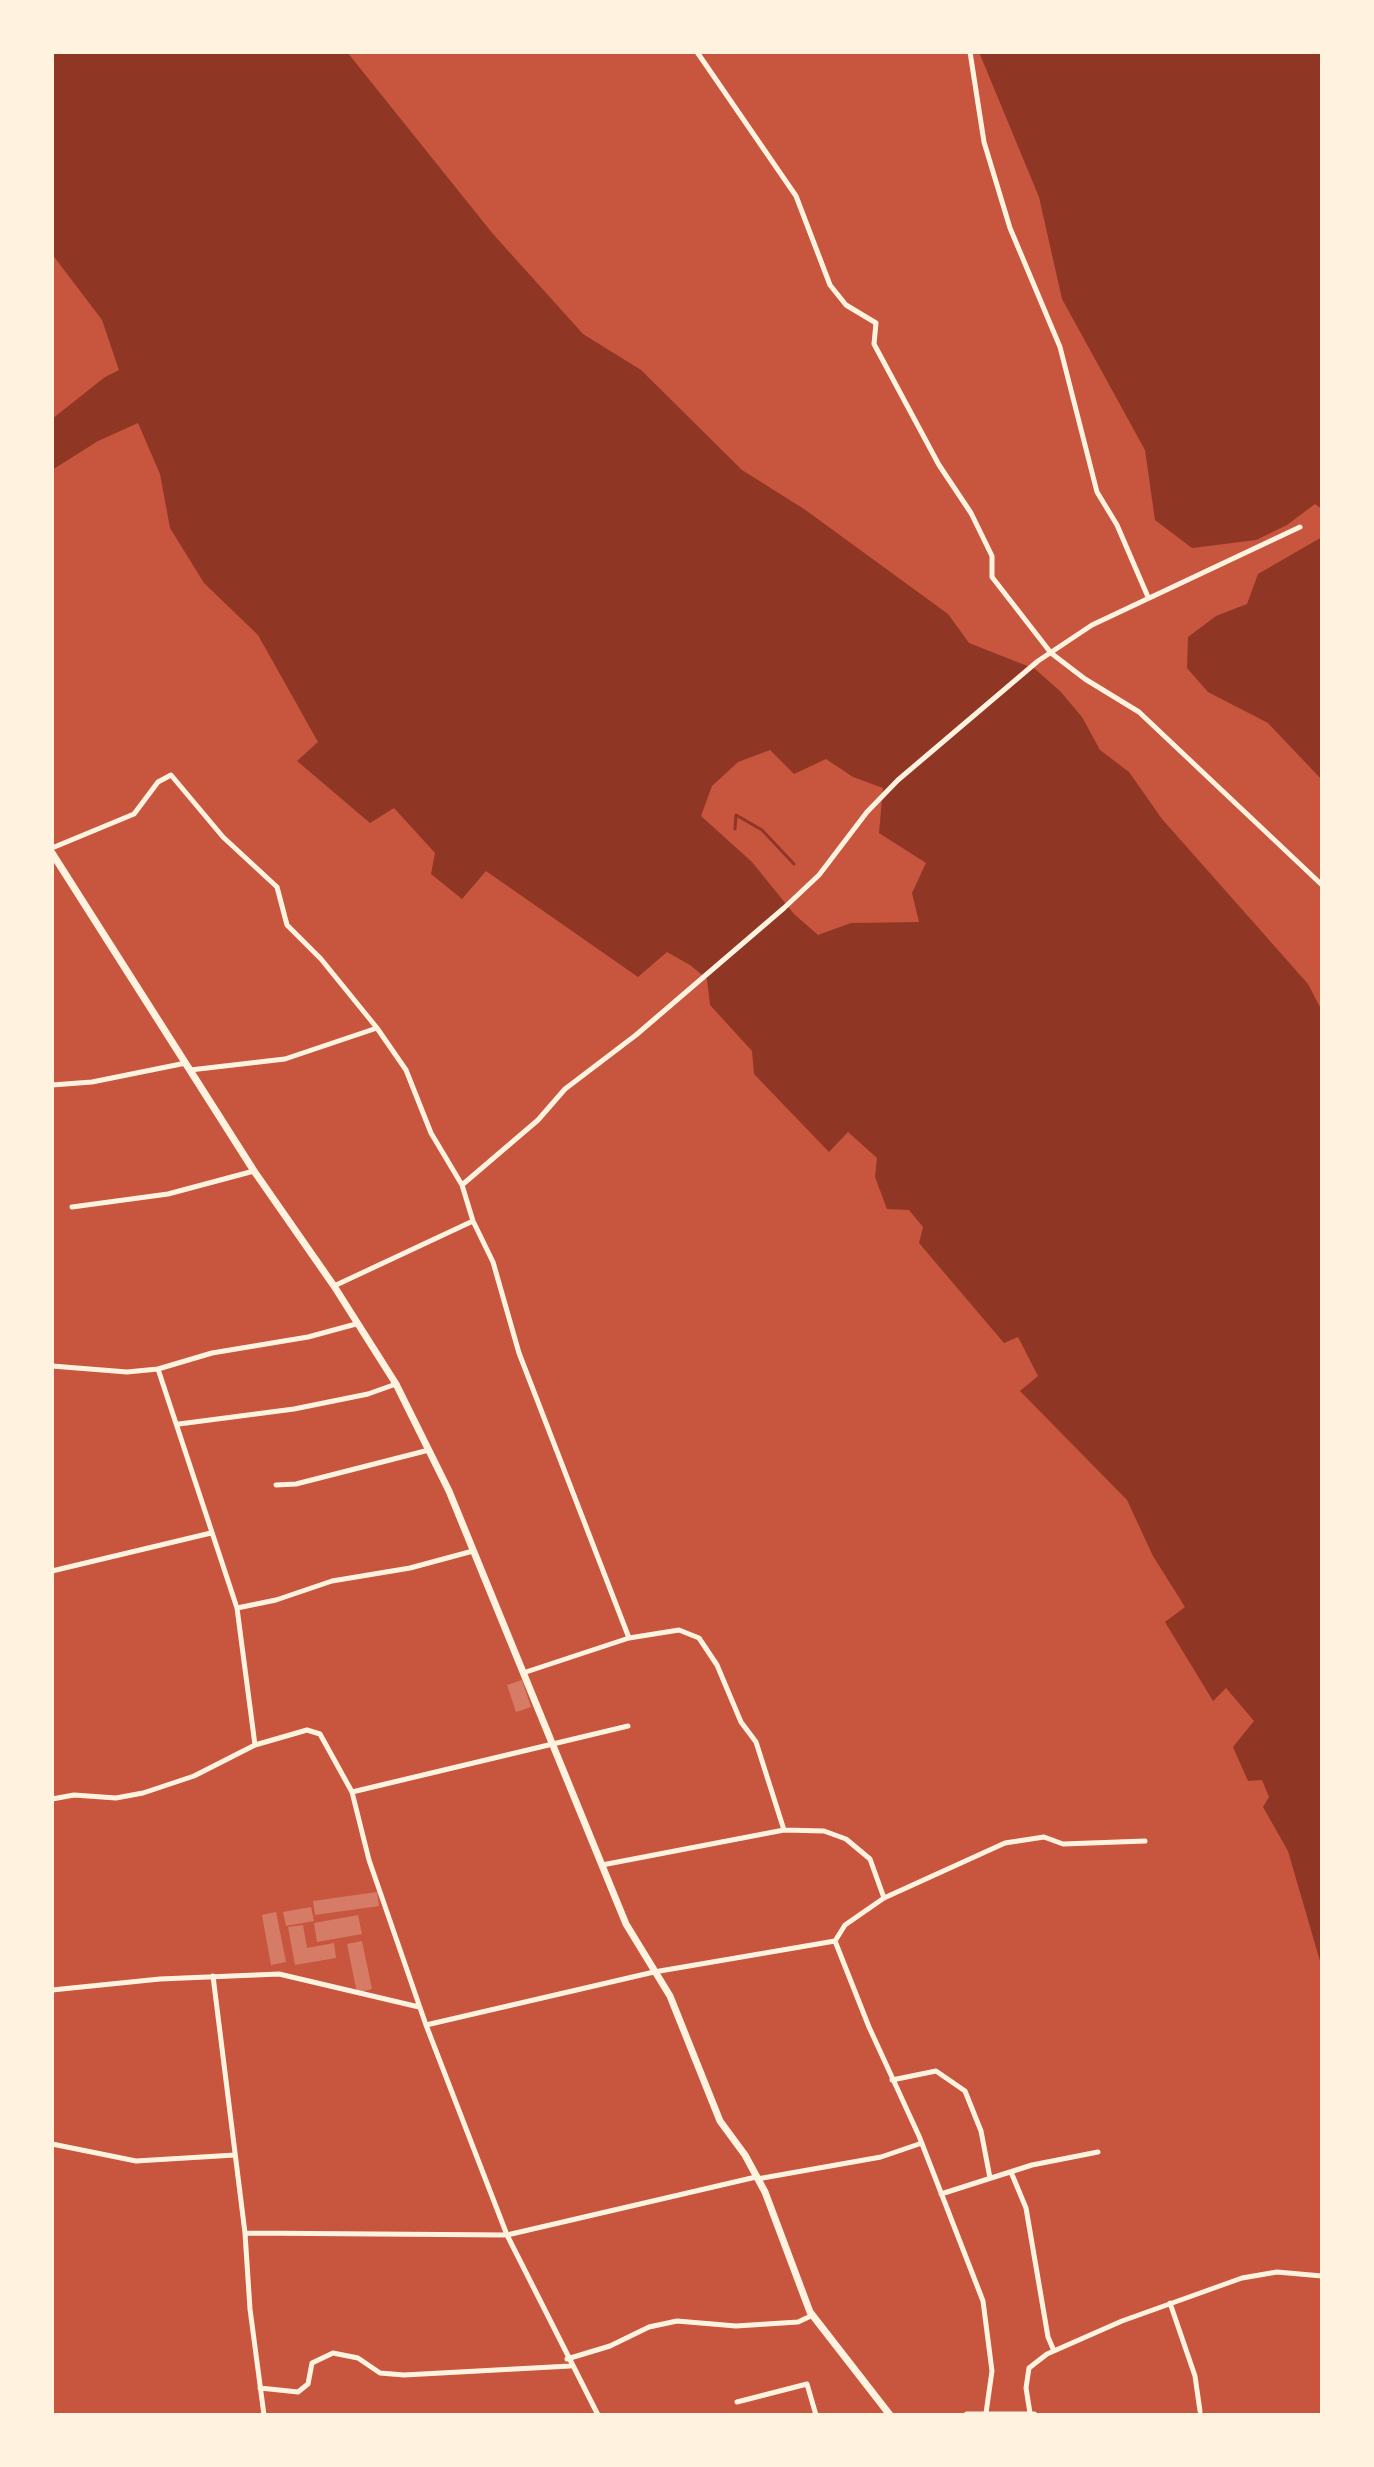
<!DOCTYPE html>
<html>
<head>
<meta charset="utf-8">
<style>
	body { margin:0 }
	#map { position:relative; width:1374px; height:2467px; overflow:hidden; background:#c8553d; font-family:Commissioner,sans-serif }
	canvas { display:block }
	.frame { position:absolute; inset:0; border:54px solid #fff3e0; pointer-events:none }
</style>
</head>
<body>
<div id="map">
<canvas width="1374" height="2467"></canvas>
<div class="frame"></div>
</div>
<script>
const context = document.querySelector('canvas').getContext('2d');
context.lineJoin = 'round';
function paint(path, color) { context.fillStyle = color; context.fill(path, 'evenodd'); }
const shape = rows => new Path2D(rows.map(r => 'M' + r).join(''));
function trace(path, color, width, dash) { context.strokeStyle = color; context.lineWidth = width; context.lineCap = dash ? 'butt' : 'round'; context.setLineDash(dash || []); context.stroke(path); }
const water = shape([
	[52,52,347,52,493,234,583,334,641,370,742,470,804,509,948,614,969,643,1035,669,1060,691,1082,717,1100,750,1129,772,1162,819,1308,984,1322,1011,1322,1968,1288,1851,1263,1807,1269,1797,1262,1780,1248,1781,1233,1747,1254,1721,1226,1688,1213,1701,1165,1622,1185,1607,1153,1556,1127,1500,1020,1391,1038,1376,1018,1337,1004,1343,919,1243,923,1227,909,1210,887,1209,875,1177,877,1158,848,1132,829,1152,754,1074,752,1051,710,1005,707,979,690,965,667,952,638,977,486,871,462,899,431,874,435,853,394,808,370,823,297,761,318,742,258,635,204,583,170,528,160,474,138,423,98,441,52,470,52,419,105,377,119,370,102,320,52,254],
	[770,750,794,774,826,759,853,777,883,788,879,833,926,863,912,893,919,922,851,923,818,935,794,914,752,862,701,816,712,786,738,762],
	[979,52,1322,52,1322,509,1315,504,1287,525,1256,540,1192,548,1155,520,1145,450,1062,299,1039,197],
	[1322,537,1322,780,1268,723,1208,692,1187,668,1188,637,1216,616,1247,604,1258,574]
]);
const stream = shape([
	[735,829,736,815,762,830,794,864]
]);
const building = shape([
	[522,1680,531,1707,516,1712,507,1685],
	[377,1892,379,1906,315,1915,313,1901],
	[311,1907,314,1921,286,1926,283,1912],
	[276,1912,286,1962,271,1965,262,1915],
	[358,1915,362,1934,317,1942,314,1923],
	[303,1925,307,1948,334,1943,336,1958,295,1965,288,1927],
	[362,1941,372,1989,357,1993,347,1944]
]);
const minor = shape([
	[697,52,796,196,830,285,846,305,876,323,874,344,939,465,971,513,992,556,992,577,1051,653,1085,679,1139,712,1322,885],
	[970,52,984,142,1010,228,1060,347,1097,492,1117,525,1148,597],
	[52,848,134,814,158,782,171,775,223,837,277,887,287,925,321,959,377,1028],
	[190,1070,285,1059,377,1028,406,1070,431,1133,462,1185],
	[52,1085,92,1082,186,1063],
	[72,1207,168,1194,254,1171],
	[334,1286,473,1221],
	[52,1366,127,1372,158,1369,237,1608],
	[158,1369,212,1353,308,1337,356,1324],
	[179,1424,294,1409,368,1394,396,1384],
	[276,1485,296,1484,429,1450],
	[52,1571,211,1533],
	[526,1672,629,1638],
	[255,1745,237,1608,276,1600,332,1581,410,1568,473,1551],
	[352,1792,628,1726],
	[52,1799,74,1795,116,1798,143,1793,194,1776,255,1745,307,1730,320,1734,352,1792,369,1860,426,2025,507,2235,598,2415],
	[602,1865,784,1830],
	[884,1898,1005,1843,1044,1837,1063,1844,1145,1841],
	[213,1976,245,2233,250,2309,264,2415],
	[52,1990,160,1979,279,1974,419,2007],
	[426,2025,654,1972,835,1941],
	[892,2080,936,2071,965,2091,981,2131,990,2178],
	[52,2144,136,2161,235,2155],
	[1011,2172,1026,2208,1048,2337,1054,2351],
	[757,2179,881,2157,922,2143],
	[941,2194,1032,2165,1098,2152],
	[245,2233,507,2235,756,2177],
	[1170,2303,1195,2376,1200,2411],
	[567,2359,610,2346,649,2327,677,2321,736,2326,798,2322,813,2315],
	[260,2388,298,2392,308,2384,312,2363,333,2353,358,2358,380,2373,404,2375,570,2366],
	[737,2402,807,2384,816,2415],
	[986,2413,992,2371,983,2301,919,2136,869,2027,835,1941,845,1925,884,1898,870,1859,846,1839,824,1831,784,1830,756,1742,741,1722,717,1665,699,1638,679,1630,629,1638,519,1353,493,1262,473,1221,462,1185,538,1120,565,1089,636,1035,784,908,819,875,867,812,898,780,1038,661,1092,625,1300,527],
	[1030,2413,1026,2388,1029,2368,1047,2354,1122,2321,1242,2278,1277,2272,1322,2276]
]);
const secondary = shape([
	[52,853,254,1171,334,1286,396,1384,449,1491,626,1924,670,1996,720,2121,745,2155,765,2192,810,2312,890,2415],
	[967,2415,1034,2415]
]);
paint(water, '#8f3625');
trace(stream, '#8f3625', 3);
paint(building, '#d67c66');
trace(minor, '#fff3e0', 5);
trace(secondary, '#fff3e0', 7);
</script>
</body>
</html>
